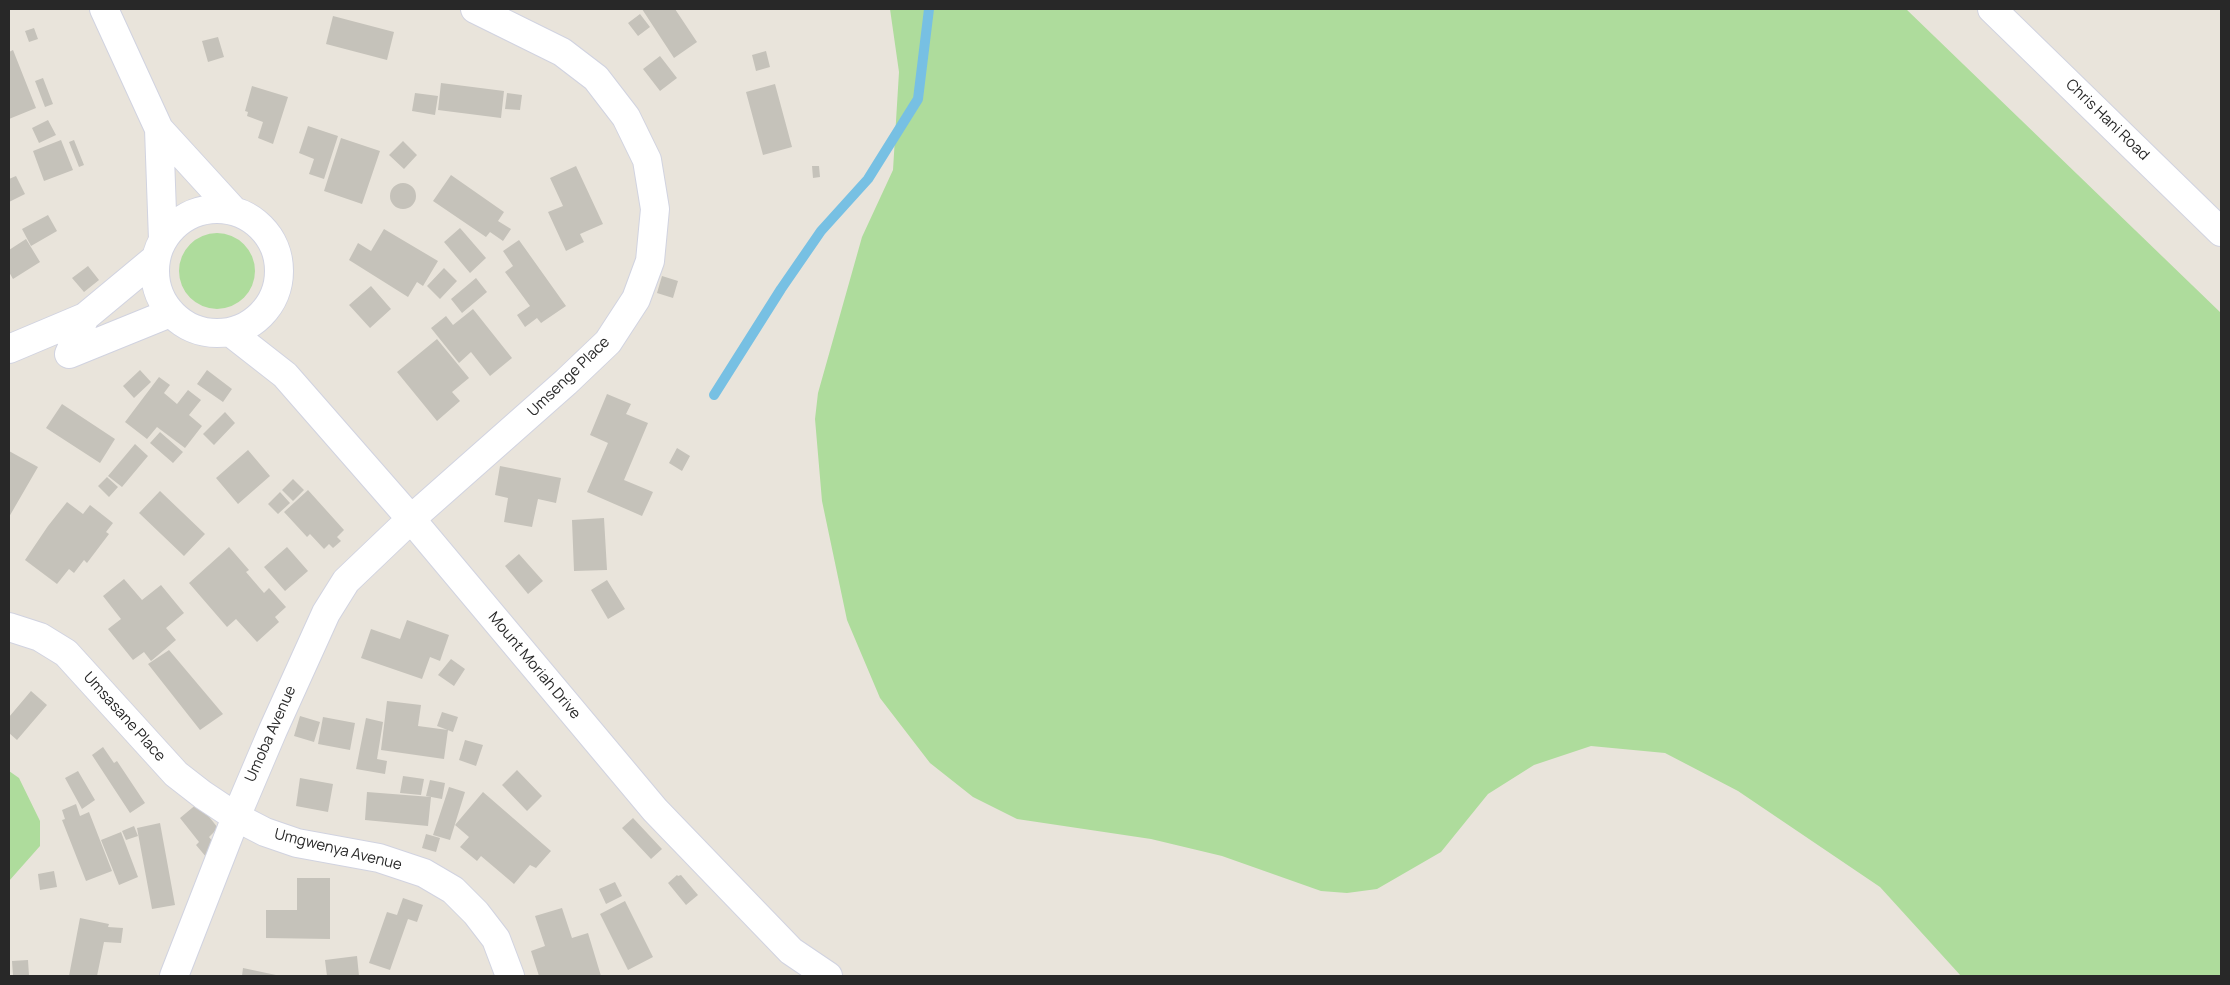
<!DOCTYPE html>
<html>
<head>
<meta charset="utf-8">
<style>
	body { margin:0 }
	#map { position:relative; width:2230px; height:985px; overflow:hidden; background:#e9e4db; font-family:Manrope,sans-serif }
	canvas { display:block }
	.frame { position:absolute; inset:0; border:10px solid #282828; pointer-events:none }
</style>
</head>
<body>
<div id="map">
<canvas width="2230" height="985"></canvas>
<div class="frame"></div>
</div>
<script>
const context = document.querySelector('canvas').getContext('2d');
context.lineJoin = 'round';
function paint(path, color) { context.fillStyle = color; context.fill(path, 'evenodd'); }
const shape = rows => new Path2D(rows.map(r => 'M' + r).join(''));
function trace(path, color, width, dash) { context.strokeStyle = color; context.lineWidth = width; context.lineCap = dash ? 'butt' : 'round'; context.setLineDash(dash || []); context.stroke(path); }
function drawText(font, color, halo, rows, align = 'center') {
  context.font = font + ' Manrope,sans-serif'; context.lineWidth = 4; context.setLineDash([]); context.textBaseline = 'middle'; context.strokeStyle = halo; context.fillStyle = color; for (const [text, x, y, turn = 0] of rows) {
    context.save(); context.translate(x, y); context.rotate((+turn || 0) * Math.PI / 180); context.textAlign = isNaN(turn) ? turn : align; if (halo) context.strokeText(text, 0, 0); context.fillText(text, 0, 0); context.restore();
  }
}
const green = shape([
	[890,9,1906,9,2221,313,2221,976,1961,976,1880,887,1738,791,1665,753,1591,746,1534,765,1488,794,1441,852,1377,889,1347,893,1321,891,1222,856,1151,839,1017,819,973,797,930,763,880,698,847,620,822,501,815,419,818,393,862,237,893,170,899,72],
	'179 271a38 38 0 1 1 76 0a38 38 0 1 1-76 0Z',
	[9,771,19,778,40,821,40,846,9,881]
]);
const stream = shape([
	[714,395,781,289,821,231,868,179,918,99,929,9]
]);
const building = shape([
	[642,9,675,9,697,42,674,58],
	[640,14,650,27,638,36,628,23],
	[333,16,394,32,387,60,326,44],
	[34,28,38,39,29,42,25,31],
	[218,37,224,57,208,62,202,41],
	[13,50,36,108,9,119,9,52],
	[766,51,770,67,756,71,752,55],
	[660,56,677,78,660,91,643,69],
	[43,78,53,104,45,107,35,81],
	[441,83,504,91,501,118,438,110],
	[775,84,792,147,763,155,746,92],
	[252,86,288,97,273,144,258,138,263,122,247,116,248,112,245,111],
	[415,93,438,96,435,115,412,111],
	[507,93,522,95,520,110,505,109],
	[48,120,56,135,39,143,32,128],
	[308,126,338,136,324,179,309,174,314,159,299,153],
	[341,138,380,151,362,204,324,191],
	[61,140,73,170,44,181,33,151],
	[74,140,84,165,79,167,69,142],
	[403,141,417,155,404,169,389,155],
	[576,166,603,224,580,234,584,242,566,251,548,212,563,206,550,178],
	[812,166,819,166,820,177,813,178],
	[451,175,504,212,498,221,511,229,503,241,490,232,486,237,433,201],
	[16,176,25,194,9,202,9,179],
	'390 196a13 13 0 1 1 26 0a13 13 0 1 1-26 0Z',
	[48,215,57,231,31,246,22,229],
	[460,228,486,258,470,273,444,242],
	[384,229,438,261,423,286,417,282,408,297,349,260,358,243,371,251],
	[26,239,40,262,13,279,9,272,9,250],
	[519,240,566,306,541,323,537,318,525,327,517,315,530,306,505,272,513,266,503,251],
	[88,266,99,280,84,292,72,278],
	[444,268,457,281,440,299,427,286],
	[662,276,678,281,673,298,657,293],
	[476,278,487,292,462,313,451,299],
	[371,286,391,309,370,328,349,305],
	[473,309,512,358,490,376,471,352,459,363,431,328,446,316,453,325],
	[437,339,469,378,452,392,460,401,437,421,397,372],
	[140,370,151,382,134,398,123,386],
	[207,370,232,389,223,402,197,384],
	[159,377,170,385,164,393,177,404,188,390,201,400,189,415,202,426,185,448,157,427,147,439,125,422],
	[607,394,631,404,626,414,648,423,624,480,653,492,642,516,587,492,608,443,590,435],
	[62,404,115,439,100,463,46,428],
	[225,412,235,423,214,445,203,434],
	[160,432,183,452,173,463,150,443],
	[135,444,148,456,122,487,108,476],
	[677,448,690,456,682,471,669,463],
	[248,450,270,476,238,504,216,478],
	[9,451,38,467,9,517],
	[500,466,561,478,556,503,538,499,532,527,504,522,508,498,495,495],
	[107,477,118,487,109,497,98,486],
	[293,479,304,490,293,501,282,490],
	[308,490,344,530,337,537,341,541,333,548,329,544,324,549,310,534,307,537,284,512],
	[160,491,205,534,184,556,139,513],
	[280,492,290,503,278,514,268,504],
	[67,502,83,514,90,505,113,523,106,532,109,534,87,563,84,560,74,573,69,569,57,584,25,560,48,526],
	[604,518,607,570,574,571,572,520],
	[229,547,249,570,246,572,264,593,269,588,286,607,275,617,279,622,257,642,236,619,227,627,189,583],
	[287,547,308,571,285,591,264,567],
	[519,554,543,581,528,594,505,566],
	[124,579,142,600,161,585,184,613,166,628,176,640,151,661,144,652,133,660,108,629,121,619,103,596],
	[607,580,625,609,608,619,591,590],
	[407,620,449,635,440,661,430,657,422,679,361,658,371,629,400,639],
	[169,650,223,714,200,730,148,664],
	[451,659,465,669,454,686,438,675],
	[31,691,47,705,17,740,9,733,9,717],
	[387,701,421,705,418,726,448,730,444,759,381,750],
	[442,712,458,717,453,732,437,726],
	[300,716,320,722,314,742,294,736],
	[323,717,355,723,350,750,318,744],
	[366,718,383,722,377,759,387,761,385,774,356,769],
	[465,740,483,745,476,766,459,760],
	[103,747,114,763,117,761,145,803,130,813,92,755],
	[517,770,542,796,527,811,502,785],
	[78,771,95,800,82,809,65,778],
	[403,776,424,779,421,795,400,793],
	[300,778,333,784,328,812,296,806],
	[430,780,445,783,442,799,426,796],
	[449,787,465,792,450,840,433,835],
	[367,792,431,797,428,826,365,820],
	[483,792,551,851,536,868,530,865,514,884,481,856,477,861,460,847,469,837,455,825],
	[198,803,218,828,209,837,218,848,207,858,196,845,199,842,180,818],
	[76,804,80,816,89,812,112,871,86,881,62,820,65,819,62,810],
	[633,818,662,849,651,859,622,828],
	[160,823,175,905,152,909,137,828],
	[134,826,138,836,126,840,122,831],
	[121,832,138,877,119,885,101,840],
	[426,834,440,838,436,852,422,848],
	[54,871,57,887,40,890,38,874],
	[677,875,678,876,681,875,698,895,686,905,668,883],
	[297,878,330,878,330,939,266,938,266,910,297,910],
	[615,882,622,896,606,904,599,889],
	[403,898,423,905,417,922,408,919,390,970,369,963,387,912,397,915],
	[625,901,653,957,628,970,600,914],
	[562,908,572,938,588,933,601,976,539,976,531,951,545,946,535,916],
	[80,918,109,924,108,927,123,928,121,943,104,942,97,976,69,976],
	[357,956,359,976,327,976,325,960],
	[28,960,29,976,13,976,12,961],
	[243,968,276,975,276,976,242,976]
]);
const minor = shape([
	[104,9,159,129,233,210],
	[159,129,163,240],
	'155 271a62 62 0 1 1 124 0a62 62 0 1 1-124 0Z',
	[85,317,69,354,170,313],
	[230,332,285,375,411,519,655,810,791,951,828,976],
	[9,349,85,317,156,258],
	[9,627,40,637,66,653,176,774,203,795,236,817,265,832,297,843,379,858,424,873,453,890,476,913,496,939,510,976],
	[174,976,236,817,273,730,326,613,346,581,411,519,566,382,608,342,636,299,650,261,655,209,647,160,626,117,596,78,562,52,475,9]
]);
const secondary = shape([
	[1992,9,2221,232]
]);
const streetNames = [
	["Chris Hani Road",2107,120,44],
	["Umsenge Place",569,377,-44],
	["Mount Moriah Drive",534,666,50],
	["Umsasane Place",124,717,48],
	["Umoba Avenue",271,734,-66],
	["Umgwenya Avenue",338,850,14]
];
paint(green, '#aedc9c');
trace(stream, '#77c0e3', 10);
paint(building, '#c5c2ba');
trace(minor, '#d1d3e0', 30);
trace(secondary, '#d1d3e0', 30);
trace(minor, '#fff', 28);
trace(secondary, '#fff', 28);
drawText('15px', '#282828', '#fff', streetNames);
</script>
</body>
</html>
